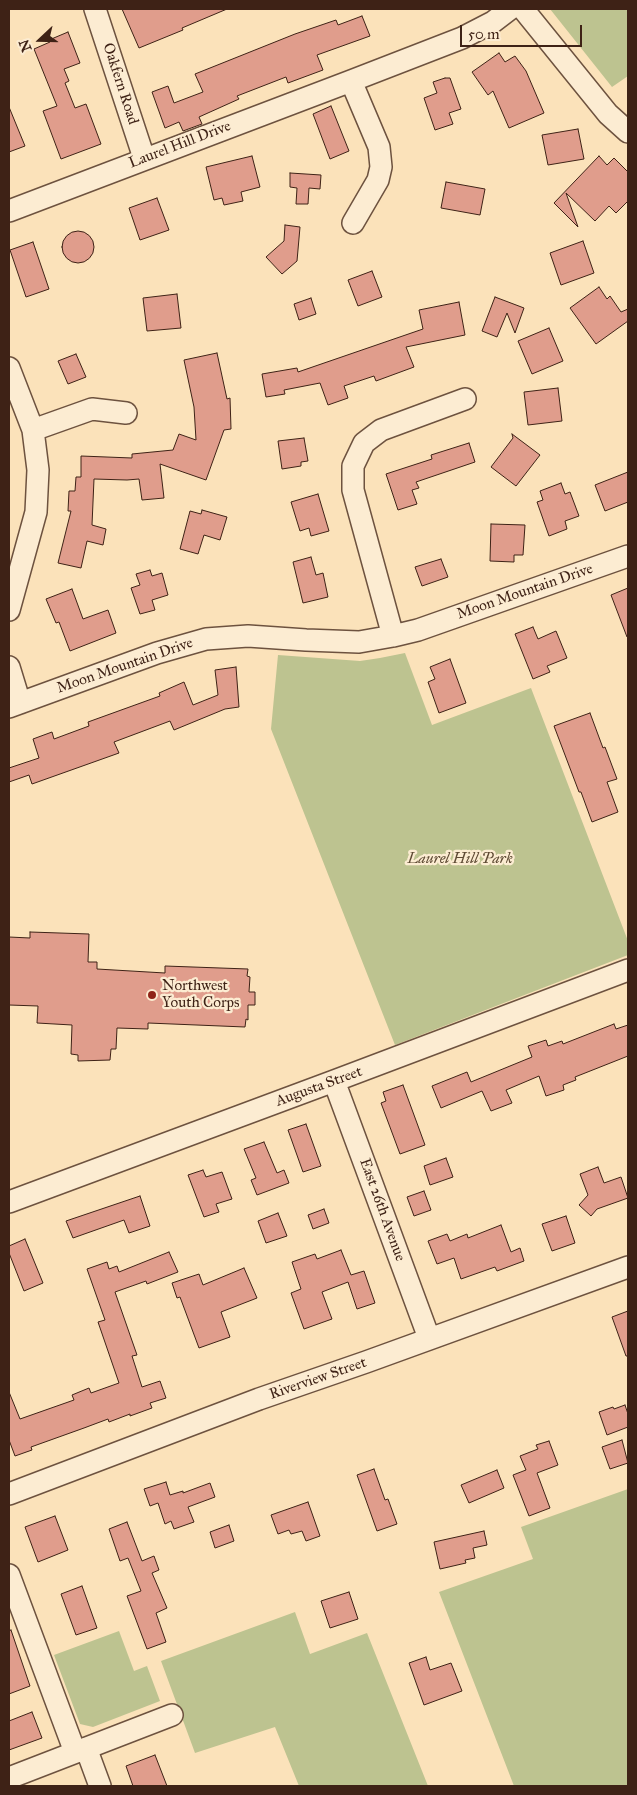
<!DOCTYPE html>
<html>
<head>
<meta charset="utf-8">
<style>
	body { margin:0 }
	#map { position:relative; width:637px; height:1795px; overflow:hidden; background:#fbe2ba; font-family:"IM FELL Great Primer",serif }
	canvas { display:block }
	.frame { position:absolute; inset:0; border:10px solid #3e2216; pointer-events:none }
	.north { position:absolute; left:15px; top:15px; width:50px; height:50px; -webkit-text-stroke:4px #fcecd2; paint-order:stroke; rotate:249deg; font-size:14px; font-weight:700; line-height:20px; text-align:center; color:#3e2216 }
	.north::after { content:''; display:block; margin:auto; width:18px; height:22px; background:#3e2216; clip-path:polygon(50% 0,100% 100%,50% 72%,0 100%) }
	.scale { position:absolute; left:460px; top:25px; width:122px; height:22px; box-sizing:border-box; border:2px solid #3e2216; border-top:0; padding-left:6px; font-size:15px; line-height:18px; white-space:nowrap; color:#3e2216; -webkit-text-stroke:4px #fcecd2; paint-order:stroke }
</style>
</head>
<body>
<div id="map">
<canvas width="637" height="1795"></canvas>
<div class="frame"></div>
<div class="north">N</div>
<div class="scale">50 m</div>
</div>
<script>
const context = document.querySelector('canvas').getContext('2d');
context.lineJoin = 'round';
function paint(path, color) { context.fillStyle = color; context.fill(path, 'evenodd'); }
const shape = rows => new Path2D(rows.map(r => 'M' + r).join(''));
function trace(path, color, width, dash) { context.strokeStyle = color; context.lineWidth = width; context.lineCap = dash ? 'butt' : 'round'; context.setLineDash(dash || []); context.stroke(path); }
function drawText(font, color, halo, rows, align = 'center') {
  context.font = font + ' "IM FELL Great Primer",serif'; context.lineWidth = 4.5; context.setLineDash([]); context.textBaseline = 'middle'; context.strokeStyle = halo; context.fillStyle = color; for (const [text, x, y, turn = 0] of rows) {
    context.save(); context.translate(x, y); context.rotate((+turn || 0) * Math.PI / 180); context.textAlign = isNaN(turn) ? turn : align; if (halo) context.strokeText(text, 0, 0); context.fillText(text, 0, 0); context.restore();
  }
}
const green = shape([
	[550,9,628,9,628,76,612,87],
	[405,653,432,725,531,688,628,941,628,955,395,1045,271,729,278,655,360,661,380,658],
	[628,1489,628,1786,514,1786,439,1592,533,1559,521,1527],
	[295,1612,310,1654,367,1633,428,1786,299,1786,275,1727,195,1753,161,1661],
	[119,1631,134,1671,147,1666,160,1701,93,1727,80,1724,54,1655]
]);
const building = shape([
	[122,9,227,9,182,28,183,30,139,48,122,9],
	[362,16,370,36,317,55,323,70,288,83,286,77,237,96,239,99,199,117,202,124,183,131,179,122,165,128,152,92,168,86,174,103,203,92,195,74,295,34,336,20,338,25,362,16],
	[68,32,80,63,64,69,69,81,65,83,75,108,86,104,101,144,61,159,43,111,57,106,34,49,50,42,49,40,68,32],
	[499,53,505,62,515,56,526,71,544,113,509,128,493,91,488,95,472,72,499,53],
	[445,78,450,78,461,109,449,113,453,124,435,130,424,98,437,93,433,82,445,78],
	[331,106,349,151,330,159,313,114,331,106],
	[9,107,25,146,9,152,9,107],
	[578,129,584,159,548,165,542,135,578,129],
	[252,156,260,187,241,192,243,201,224,205,222,198,214,200,206,167,252,156],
	[599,156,607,165,614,158,628,172,628,201,616,213,609,206,595,221,566,193,578,227,554,203,599,156],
	[290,173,321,175,320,189,309,188,308,204,296,204,297,188,290,187,290,173],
	[446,182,485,189,480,215,441,208,446,182],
	[157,198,169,230,140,240,129,208,157,198],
	[285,225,300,227,297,261,282,274,266,257,284,241,285,225],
	'62 247a16 16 0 1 1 32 0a16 16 0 1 1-32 0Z',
	[583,241,594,273,561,285,550,253,583,241],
	[33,242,49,289,26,297,10,250,33,242],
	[372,271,382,297,358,306,348,280,372,271],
	[599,287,607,299,610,296,621,312,628,309,628,321,596,344,570,308,599,287],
	[177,294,181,328,147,331,143,298,177,294],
	[495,297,524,308,515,333,507,313,497,337,482,331,495,297],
	[311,298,316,314,299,320,294,304,311,298],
	[459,302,465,335,406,347,414,367,376,381,374,376,344,386,348,398,328,405,320,383,284,390,285,394,266,397,262,374,297,368,298,372,423,329,419,310,459,302],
	[549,328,563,361,532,374,518,341,549,328],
	[217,353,227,399,230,398,231,429,224,430,206,480,160,464,164,498,142,500,139,479,127,480,94,479,92,525,106,529,103,545,87,541,81,568,58,563,71,511,68,511,69,491,75,491,76,477,81,477,81,456,132,458,132,454,173,450,179,434,196,440,194,407,184,360,217,353],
	[76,354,86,377,68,384,58,361,76,354],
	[558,388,562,421,528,425,524,392,558,388],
	[512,434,540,455,516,486,491,467,513,438,512,434],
	[304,438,308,461,301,462,301,466,282,469,278,441,304,438],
	[469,443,475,462,416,482,419,488,412,490,417,504,398,510,386,474,432,459,431,455,469,443],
	[628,472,628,502,605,511,595,485,628,472],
	[561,483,565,494,570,492,579,516,565,521,567,529,549,536,537,502,543,500,540,491,561,483],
	[318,494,329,531,311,536,309,528,300,531,291,502,318,494],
	[202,510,227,517,220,540,204,535,198,554,180,549,190,511,201,514,202,510],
	[491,524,525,525,523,555,514,555,514,562,490,561,491,524],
	[311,557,316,575,323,573,328,597,303,603,293,562,311,557],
	[441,559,448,577,422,586,415,567,441,559],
	[150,570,152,576,162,573,168,595,152,600,155,610,140,614,131,588,140,585,136,574,150,570],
	[628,588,628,636,627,637,611,595,628,588],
	[72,589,83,619,108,610,116,633,70,651,59,622,56,623,46,599,72,589],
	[533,627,538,639,556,631,567,658,547,666,550,672,533,679,515,634,533,627],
	[450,659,466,703,439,713,428,682,435,679,430,667,450,659],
	[236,667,239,707,225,709,174,730,170,721,114,742,119,753,32,784,29,775,9,782,9,768,39,758,33,739,52,732,54,739,89,726,88,722,160,696,159,693,184,682,193,705,218,695,215,670,236,667],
	[590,713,603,748,605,747,617,779,607,782,618,812,592,822,581,792,579,792,554,726,590,713],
	[30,932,89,934,88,962,97,962,97,969,165,973,165,966,248,969,247,976,250,977,249,992,255,992,255,1005,248,1005,248,1020,246,1019,245,1027,148,1023,148,1029,117,1028,116,1049,111,1049,110,1060,78,1061,78,1055,71,1054,72,1025,37,1023,38,1006,9,1005,9,937,30,938,30,932],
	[614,1024,616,1029,628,1025,628,1056,575,1077,576,1080,563,1085,564,1090,546,1096,539,1076,506,1090,512,1103,491,1111,482,1091,441,1108,432,1086,467,1072,471,1082,532,1057,528,1046,546,1040,548,1046,562,1041,563,1044,614,1024],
	[403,1085,425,1145,400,1154,381,1103,386,1101,383,1092,403,1085],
	[306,1124,321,1166,303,1172,288,1130,306,1124],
	[264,1142,277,1173,284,1170,289,1183,257,1195,251,1180,256,1178,244,1149,264,1142],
	[446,1158,453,1177,430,1185,424,1166,446,1158],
	[598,1167,604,1183,621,1177,628,1198,597,1209,591,1216,579,1205,588,1195,580,1174,598,1167],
	[203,1170,206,1177,222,1172,232,1199,216,1204,219,1212,204,1217,188,1175,203,1170],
	[424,1191,431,1210,414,1216,407,1197,424,1191],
	[140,1196,150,1226,129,1233,124,1220,73,1238,66,1221,140,1196],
	[324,1209,329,1223,313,1229,308,1215,324,1209],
	[278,1213,287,1236,266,1243,258,1221,278,1213],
	[566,1216,575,1243,552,1251,542,1224,566,1216],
	[501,1225,511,1252,520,1248,524,1261,497,1271,495,1267,461,1279,454,1258,437,1264,428,1241,447,1234,450,1241,467,1234,468,1238,501,1225],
	[25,1239,43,1283,24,1291,9,1253,9,1246,25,1239],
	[341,1250,351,1275,364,1271,375,1303,357,1309,348,1282,322,1292,332,1319,304,1329,291,1293,301,1289,292,1262,315,1254,317,1259,341,1250],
	[169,1252,178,1272,147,1284,146,1281,115,1292,137,1355,132,1356,142,1387,160,1381,166,1398,150,1403,152,1408,130,1416,130,1414,109,1422,108,1419,84,1428,31,1447,32,1450,15,1456,9,1440,9,1392,20,1419,74,1400,72,1395,89,1388,91,1393,119,1383,98,1322,105,1320,87,1269,107,1262,109,1269,117,1266,119,1272,169,1252],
	[244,1268,257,1298,221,1312,230,1337,199,1348,180,1297,177,1298,172,1283,199,1274,203,1285,244,1268],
	[628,1311,628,1356,626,1356,612,1317,628,1311],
	[625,1405,628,1414,628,1427,607,1435,599,1412,613,1407,614,1409,625,1405],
	[622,1440,628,1463,610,1469,602,1447,622,1440],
	[549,1441,558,1465,537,1473,550,1508,529,1516,513,1475,526,1470,520,1456,538,1449,536,1445,549,1441],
	[374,1469,385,1500,388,1499,397,1524,377,1531,357,1475,374,1469],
	[497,1470,504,1488,469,1503,461,1485,497,1470],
	[166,1482,170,1495,183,1491,183,1493,210,1483,215,1497,188,1507,194,1522,174,1529,171,1521,165,1524,158,1503,150,1506,144,1489,166,1482],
	[308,1502,320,1536,306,1541,302,1531,291,1534,289,1530,278,1534,271,1515,308,1502],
	[55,1516,68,1550,38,1562,25,1527,55,1516],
	[127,1522,142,1561,154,1556,159,1570,152,1573,167,1608,156,1613,166,1642,147,1649,127,1596,141,1591,128,1558,120,1561,109,1529,127,1522],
	[229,1525,234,1541,215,1548,210,1532,229,1525],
	[484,1531,487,1545,473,1548,475,1558,465,1560,466,1563,440,1569,434,1542,484,1531],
	[82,1586,97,1628,76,1635,61,1594,82,1586],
	[349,1592,358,1619,330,1628,321,1601,349,1592],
	[11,1630,30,1686,9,1694,9,1631,11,1630],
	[426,1657,430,1670,451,1663,462,1691,424,1705,409,1663,426,1657],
	[32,1712,42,1738,9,1750,9,1721,32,1712],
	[155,1755,167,1786,133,1786,126,1766,155,1755]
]);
const minor = shape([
	[95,9,144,158],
	[523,9,608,114,628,132],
	[351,81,379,147,381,167,378,180,353,223],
	[9,211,351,81,462,38,493,22,510,9],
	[9,368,33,430,38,470,36,512,9,610],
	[33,430,92,409,126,413],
	[393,636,353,490,353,466,364,443,381,430,465,399],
	[9,667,20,703],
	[9,707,157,653,206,639,248,636,306,640,359,642,393,636,418,630,628,556],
	[334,1081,429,1338],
	[9,1202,334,1081,628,970],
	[9,1494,259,1399,366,1362,628,1267],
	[9,1575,75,1752],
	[86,1748,100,1786],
	[9,1778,172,1715]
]);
const markers = [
	[152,995,5,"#8f2418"]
];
const streetNames = [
	["Oakfern Road",120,84,72],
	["Laurel Hill Drive",180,145,-21],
	["Moon Mountain Drive",525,592,-19],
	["Moon Mountain Drive",125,666,-19],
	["Augusta Street",319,1087,-20],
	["East 26th Avenue",382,1210,70],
	["Riverview Street",318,1379,-19]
];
const parkNames = [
	["Laurel Hill Park",460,859]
];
const poiNames = [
	["Northwest",162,986],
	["Youth Corps",162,1003]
];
paint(green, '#bdc390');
paint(building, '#e09d8c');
trace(building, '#3e2216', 1);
trace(minor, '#6d523f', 24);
trace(minor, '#fcecd2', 21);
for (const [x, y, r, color] of markers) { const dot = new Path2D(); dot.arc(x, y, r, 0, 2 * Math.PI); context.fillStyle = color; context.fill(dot); trace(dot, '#fcecd2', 2); }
drawText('15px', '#3e2216', '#fcecd2', streetNames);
drawText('italic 15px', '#5e4a34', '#fcecd2', parkNames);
drawText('15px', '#3e2216', '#fcecd2', poiNames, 'left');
</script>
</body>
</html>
